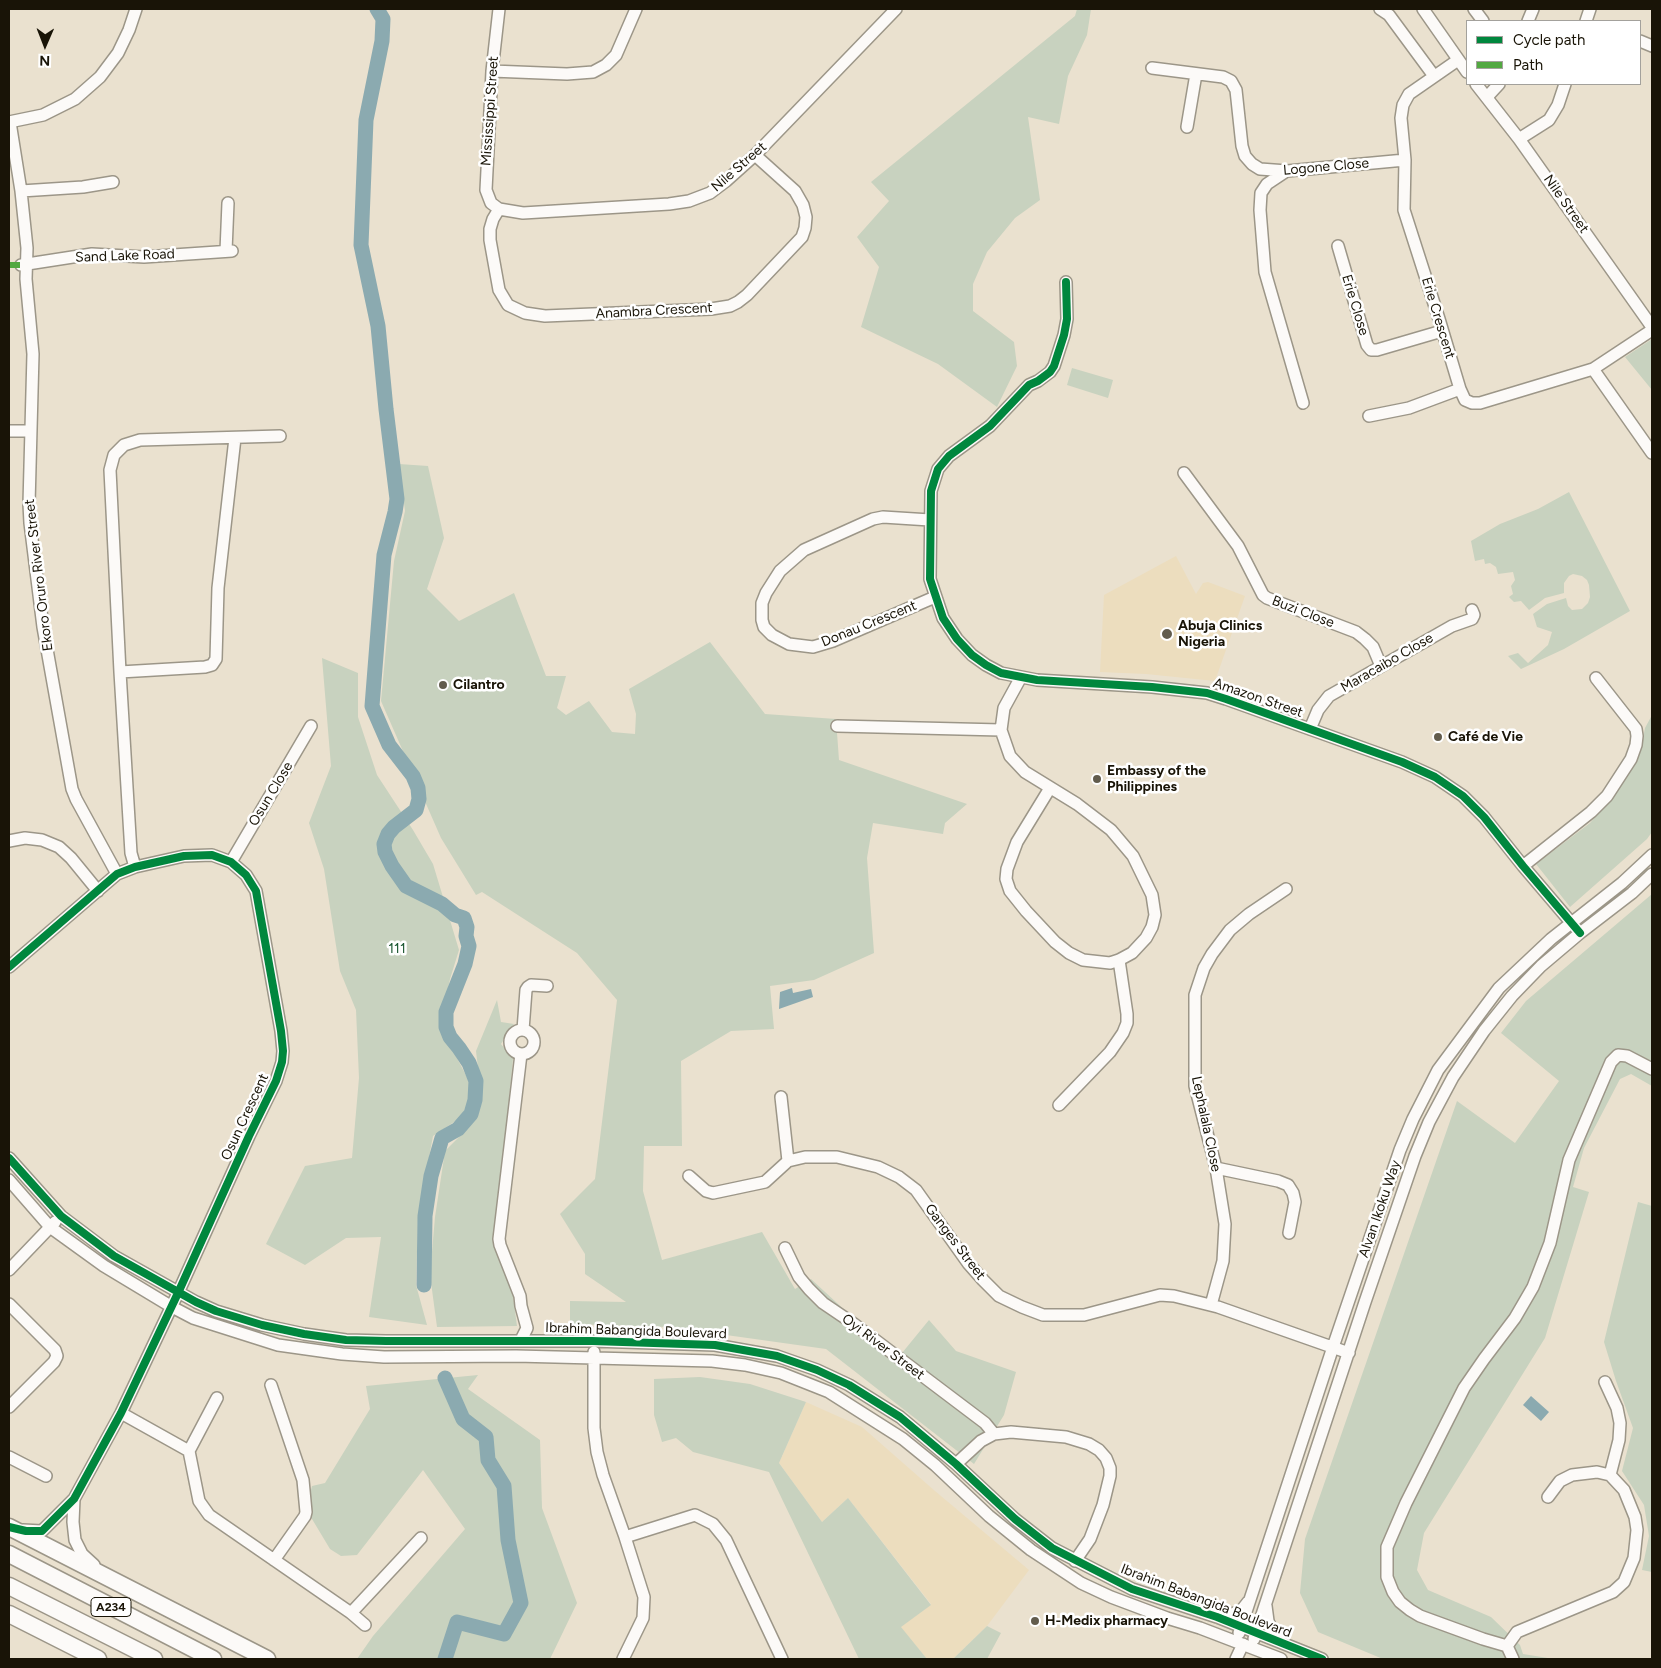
<!DOCTYPE html>
<html>
<head>
<meta charset="utf-8">
<style>
	body { margin:0 }
	#map { position:relative; width:1661px; height:1668px; overflow:hidden; background:#eae1cf; font-family:Figtree,sans-serif }
	canvas { display:block }
	.frame { position:absolute; inset:0; border:10px solid #191407; pointer-events:none }
	.legend { position:absolute; left:1466px; top:20px; width:175px; height:65px; box-sizing:border-box; background:#fff; border:1px solid #a3a19c; margin:0; padding:6px 9px; list-style:none; font-size:15px; color:#191407 }
	.legend li { display:flex; align-items:center; gap:10px; height:25px }
	.legend b { width:25px; border:1px solid #a3a19c }
	.north { position:absolute; left:20px; top:20px; width:50px; height:50px; -webkit-text-stroke:4px #fff; paint-order:stroke; rotate:181deg; font-size:14px; font-weight:700; line-height:20px; text-align:center; color:#191407 }
	.north::after { content:''; display:block; margin:auto; width:18px; height:22px; background:#191407; clip-path:polygon(50% 0,100% 100%,50% 72%,0 100%) }
</style>
</head>
<body>
<div id="map">
<canvas width="1661" height="1668"></canvas>
<div class="frame"></div>
<ul class="legend">
<li><b style="height:6px;background:#00873e"></b>Cycle path</li>
<li><b style="height:6px;background:#52a841"></b>Path</li>
</ul>
<div class="north">N</div>
</div>
<script>
const context = document.querySelector('canvas').getContext('2d');
context.lineJoin = 'round';
function paint(path, color) { context.fillStyle = color; context.fill(path, 'evenodd'); }
const shape = rows => new Path2D(rows.map(r => 'M' + r).join(''));
function trace(path, color, width, dash) { context.strokeStyle = color; context.lineWidth = width; context.lineCap = dash ? 'butt' : 'round'; context.setLineDash(dash || []); context.stroke(path); }
function drawText(font, color, halo, rows, align = 'center') {
  context.font = font + ' Figtree,sans-serif'; context.lineWidth = 5; context.setLineDash([]); context.textBaseline = 'middle'; context.strokeStyle = halo; context.fillStyle = color; for (const [text, x, y, turn = 0] of rows) {
    context.save(); context.translate(x, y); context.rotate((+turn || 0) * Math.PI / 180); context.textAlign = isNaN(turn) ? turn : align; if (halo) context.strokeText(text, 0, 0); context.fillText(text, 0, 0); context.restore();
  }
}
const built = shape([
	[1176,556,1196,594,1203,583,1208,582,1245,596,1215,681,1146,674,1100,672,1104,595],
	[806,1402,862,1427,935,1491,1029,1570,987,1626,953,1659,927,1659,900,1627,931,1604,848,1498,822,1522,779,1463]
]);
const green = shape([
	[1077,9,1091,9,1087,35,1068,76,1059,124,1028,117,1040,200,1015,218,987,252,973,284,973,311,1014,342,1017,366,997,407,938,364,861,327,879,267,857,237,889,201,871,182,1075,16],
	[1652,339,1652,390,1625,357],
	[1072,368,1113,380,1108,398,1067,385],
	[399,464,428,466,444,538,427,589,459,621,514,593,546,676,566,676,557,708,566,715,589,701,612,732,635,734,636,714,629,689,710,642,765,714,836,719,839,760,967,804,945,823,943,834,873,823,867,858,874,953,814,980,770,986,774,1029,731,1031,681,1061,682,1146,644,1146,643,1191,662,1260,762,1232,795,1289,811,1279,851,1316,902,1353,929,1320,956,1351,1016,1372,1004,1415,974,1464,826,1349,669,1327,570,1324,570,1301,626,1302,585,1274,585,1254,560,1214,595,1179,617,1000,577,953,482,892,476,895,441,838,381,701,394,561,405,511],
	[1569,492,1630,611,1564,649,1521,669,1508,656,1518,653,1528,663,1548,645,1552,632,1537,627,1533,614,1547,604,1566,598,1568,606,1572,610,1582,609,1588,603,1590,597,1589,585,1587,580,1582,576,1573,574,1569,576,1564,583,1564,593,1545,598,1529,610,1521,601,1514,602,1509,597,1513,594,1511,586,1515,580,1513,572,1498,574,1496,567,1490,563,1485,564,1484,559,1475,561,1471,541,1500,524,1538,509],
	[322,658,358,673,358,717,377,775,413,830,433,864,459,950,450,979,440,1026,469,1081,469,1103,460,1118,433,1136,418,1217,416,1285,427,1325,369,1317,381,1237,346,1238,305,1265,266,1244,305,1166,352,1158,359,1078,356,1010,340,971,324,869,309,823,331,766],
	[1652,715,1652,832,1647,839,1570,907,1536,864,1590,823,1611,798,1629,772,1641,748,1645,728],
	[1652,894,1652,1086,1631,1074,1620,1079,1584,1148,1573,1187,1589,1192,1545,1338,1424,1533,1417,1570,1428,1590,1491,1617,1520,1645,1523,1654,1554,1659,1383,1659,1318,1632,1300,1593,1305,1539,1457,1101,1515,1143,1559,1081,1501,1033,1526,1001],
	[497,1000,501,1022,514,1024,501,1044,513,1059,495,1243,513,1296,517,1326,437,1327,430,1275,435,1217,445,1151,463,1133,482,1102,476,1051],
	[1638,1202,1652,1206,1652,1572,1642,1570,1649,1536,1644,1505,1622,1471,1633,1428,1616,1381,1604,1342],
	[478,1375,468,1389,540,1440,542,1508,577,1603,550,1659,357,1659,373,1636,465,1529,423,1470,357,1555,341,1556,330,1549,306,1509,312,1486,325,1483,370,1409,366,1386],
	[700,1377,750,1384,806,1402,779,1463,822,1522,848,1498,931,1605,901,1627,927,1659,859,1659,769,1472,693,1452,676,1438,662,1442,654,1415,654,1379],
	[987,1626,1001,1633,987,1659,953,1659]
]);
const water = shape([
	[792,988,793,993,811,989,813,997,779,1009,780,992],
	[1531,1396,1549,1412,1541,1421,1523,1405]
]);
const river = shape([
	[377,9,383,19,382,41,366,120,361,245,378,326,386,409,397,499,395,512,384,555,372,706,389,745,413,776,418,788,419,799,416,810,394,827,388,834,384,844,385,852,392,866,406,886,442,904,455,915,464,918,467,927,466,936,469,946,465,964,446,1012,446,1027,450,1037,459,1048,469,1063,476,1081,475,1100,471,1114,458,1129,442,1138,431,1176,425,1216,424,1285],
	[445,1659,457,1622,504,1634,521,1603,508,1540,504,1486,488,1460,486,1437,463,1419,445,1378]
]);
const minor = shape([
	[499,9,492,71,486,190,491,203,499,209,523,213,669,204,689,201,710,193,726,181,755,155,896,9],
	[1380,9,1389,15,1434,76],
	[1423,9,1467,72],
	[1474,9,1483,21],
	[1528,21,1533,9],
	[1586,21,1590,9],
	[1640,41,1652,46],
	[1458,60,1409,94,1403,105,1401,118,1405,160,1404,210,1439,319,1460,389,1465,400,1472,403,1480,403,1593,369,1652,330],
	[1152,68,1223,77,1231,81,1236,90,1242,146,1245,156,1252,164,1260,169,1287,171,1405,160],
	[492,71,567,74,593,72,606,65,616,55,636,9],
	[1476,84,1519,139,1652,327],
	[1487,97,1499,84],
	[9,122,43,115,75,99,100,77,118,53,129,30,136,9],
	[10,122,21,191,27,248,26,279,33,354,29,504,30,523,43,627,72,789,76,799,117,874],
	[1187,127,1196,74],
	[1519,139,1549,120,1558,105,1565,84],
	[1285,172,1267,184,1261,193,1260,210,1265,272,1303,403],
	[21,191,83,187,113,182],
	[499,209,493,219,490,229,490,240,499,290,508,305,525,313,545,316,711,309,730,306,738,302,747,295,802,237,805,228,806,217,803,205,795,191,755,155],
	[1338,246,1367,345,1371,350,1377,350,1442,331],
	[226,251,228,203],
	[21,265,92,254,144,257,232,251],
	[1066,282,1067,319,1064,335,1054,366,1050,372,1038,381,1029,385,990,426,949,456,938,469,931,491,930,579,943,618,957,639,972,655,986,665,1001,673,1037,680,1152,687,1207,693,1226,699,1402,762,1435,777,1463,796,1484,817,1523,866,1580,933],
	[1593,369,1652,453],
	[1369,416,1409,408,1460,389],
	[9,431,30,431],
	[1184,473,1238,546,1263,595,1267,598,1356,632,1365,639,1373,647,1381,666],
	[930,520,883,517,873,519,804,550,780,571,766,593,762,603,762,620,764,627,772,635,789,644,813,647,833,641,935,597],
	[120,672,205,667,212,665,216,659,218,588,235,438],
	[1021,677,1004,708,1001,730,1010,756,1025,772,1077,804,1111,830,1133,856,1152,895,1155,915,1152,927,1146,938,1132,953,1119,960,1110,963,1083,960,1069,953,1055,942,1026,911,1010,891,1006,879,1007,869,1017,842,1050,788],
	[837,726,1001,730],
	[1310,729,1318,710,1329,696,1452,626,1472,619,1474,615,1472,610],
	[9,841,25,838,42,840,59,847,71,858,98,891],
	[231,862,311,726],
	[1523,866,1591,812,1607,796,1631,759,1636,745,1637,736,1636,729,1596,678],
	[135,867,131,853,120,672,110,470,114,455,124,445,140,440,280,436],
	[9,967,117,874,135,867,184,856,212,855,231,862,246,875,256,891,281,1031,283,1051,282,1062,276,1081,249,1136,178,1293,121,1413,74,1499,42,1531,23,1530],
	[523,1030,526,990,528,987,531,985,547,986],
	'510 1042a12 12 0 1 1 24 0a12 12 0 1 1-24 0Z',
	[521,1054,499,1239,500,1245,520,1296,521,1306,527,1328,521,1340],
	[781,1097,788,1161],
	[1059,1105,1110,1052,1123,1033,1127,1023,1127,1014,1119,960],
	[9,1158,61,1216,114,1256,196,1302,216,1311,262,1325,304,1334,346,1340,386,1341,592,1341,715,1345,777,1356,817,1370,849,1385,900,1417,956,1464,1015,1519,1052,1548,1132,1589,1217,1617,1322,1659],
	[1216,1168,1278,1181,1288,1185,1293,1193,1295,1202,1289,1233],
	[689,1176,706,1191,713,1193,765,1182,788,1161,805,1157,837,1157,878,1167,899,1177,916,1190,968,1263,983,1280,999,1296,1022,1307,1043,1315,1084,1315,1160,1295,1174,1296,1218,1307,1349,1353],
	[9,1180,50,1227,104,1266,172,1307,193,1318,278,1345,342,1354,384,1357,516,1356,712,1361,745,1365,781,1373,829,1392,903,1439,935,1465,989,1516,1031,1550,1081,1583,1111,1597,1167,1618,1200,1628,1281,1659],
	[785,1248,799,1277,809,1289,823,1303,854,1324,985,1423,994,1434],
	[9,1270,55,1222],
	[9,1304,55,1350,57,1356,54,1362,9,1407],
	[1211,1305,1223,1261,1225,1224,1216,1168,1195,1086,1195,995,1204,968,1212,954,1230,930,1249,914,1286,889],
	[594,1352,594,1428,597,1452,603,1475,625,1537,644,1597,643,1618,623,1659],
	[1605,1382,1617,1408,1620,1423,1619,1440,1610,1475],
	[271,1385,303,1480,306,1512,305,1516,274,1560],
	[121,1413,189,1451,199,1501,209,1515,351,1613,365,1625],
	[189,1451,217,1398],
	[9,1457,46,1476],
	[956,1464,981,1441,994,1434,1011,1432,1066,1437,1089,1444,1099,1450,1106,1458,1110,1468,1110,1476,1103,1505,1090,1539,1075,1561],
	[74,1499,73,1522,75,1540,82,1554,94,1565],
	[625,1537,695,1515,713,1524,726,1540,782,1659],
	[1266,1606,1268,1621,1272,1630,1281,1641],
	[351,1613,421,1538],
	[1217,1617,1229,1615,1241,1611,1248,1602],
	[1239,1633,1333,1347,1400,1150,1413,1119,1438,1070,1499,988,1551,939,1622,883,1652,855],
	[1254,1639,1365,1302,1415,1156,1429,1122,1453,1077,1484,1031,1512,996,1541,966,1580,933,1632,893,1652,874],
	[1507,1646,1483,1639,1420,1616,1410,1610,1400,1602,1393,1592,1387,1577,1387,1547,1406,1503,1464,1388,1484,1359,1515,1318,1533,1287,1550,1243,1569,1160,1611,1062,1618,1055,1627,1056,1652,1069],
	[1236,1659,1243,1644],
	[1513,1659,1507,1646,1517,1632,1613,1592,1624,1582,1634,1558,1637,1530,1635,1517,1624,1490,1610,1475,1597,1472,1572,1475,1560,1481,1548,1497]
]);
const highway = shape([
	[9,1527,267,1659],
	[9,1554,213,1659],
	[9,1586,154,1659],
	[9,1614,98,1659]
]);
const quiet = shape([
	[9,265,20,265]
]);
const cycleway = shape([
	[1066,282,1067,319,1064,335,1054,366,1050,372,1038,381,1029,385,990,426,949,456,938,469,931,491,930,579,943,618,957,639,972,655,986,665,1001,673,1037,680,1152,687,1207,693,1226,699,1402,762,1435,777,1463,796,1484,817,1523,866,1580,933],
	[9,967,117,874,135,867,184,856,212,855,231,862,246,875,256,891,281,1031,283,1051,282,1062,276,1081,249,1136,178,1293,121,1413,74,1499,42,1531,26,1531,9,1527],
	[9,1158,61,1216,114,1256,196,1302,216,1311,262,1325,304,1334,346,1340,386,1341,592,1341,715,1345,777,1356,817,1370,849,1385,900,1417,956,1464,1015,1519,1052,1548,1132,1589,1217,1617,1322,1659]
]);
const markers = [
	[1167,634,6,"#625c4d"],
	[443,685,5,"#625c4d"],
	[1438,737,5,"#625c4d"],
	[1097,779,5,"#625c4d"],
	[1035,1621,5,"#625c4d"]
];
const shields = [
	[111,1607,40]
];
const shieldNames = [
	["A234",111,1607]
];
const streetNames = [
	["Mississippi Street",490,111,-86],
	["Nile Street",739,167,-41],
	["Logone Close",1326,167,-5],
	["Nile Street",1566,204,55],
	["Sand Lake Road",125,256,-2],
	["Erie Close",1355,305,73],
	["Anambra Crescent",654,311,-3],
	["Erie Crescent",1438,318,73],
	["Ekoro Oruro River Street",39,575,-97],
	["Buzi Close",1303,612,21],
	["Donau Crescent",869,624,-22],
	["Maracaibo Close",1387,663,-30],
	["Amazon Street",1258,698,19],
	["Osun Close",271,794,-59],
	["Osun Crescent",245,1117,-65],
	["Lephalala Close",1206,1124,78],
	["Alvan Ikoku Way",1380,1209,-71],
	["Ganges Street",955,1242,53],
	["Ibrahim Babangida Boulevard",636,1331,2],
	["Oyi River Street",883,1347,37],
	["Ibrahim Babangida Boulevard",1206,1601,21]
];
const poiNames = [
	["Abuja Clinics",1178,626],
	["Nigeria",1178,642],
	["Cilantro",453,685],
	["Café de Vie",1448,737],
	["Embassy of the",1107,771],
	["Philippines",1107,787],
	["H-Medix pharmacy",1045,1621]
];
const parkNames = [
	["111",397,949]
];
paint(built, '#ecddbe');
paint(green, '#c8d2bf');
paint(water, '#8baab0');
trace(river, '#8baab0', 15);
trace(minor, '#9c9688', 14);
trace(highway, '#9c9688', 19);
trace(minor, '#fcfaf8', 11);
trace(highway, '#fcfaf8', 16);
trace(quiet, '#52a841', 6, [12, 6]);
trace(cycleway, '#00873e', 8);
for (const [x, y, r, color] of markers) { const dot = new Path2D(); dot.arc(x, y, r, 0, 2 * Math.PI); context.fillStyle = color; context.fill(dot); trace(dot, '#fff', 2); }
for (const [x, y, w] of shields) { const box = new Path2D(); box.roundRect(x - w / 2, y - 9.5, w, 19, 4); context.fillStyle = '#fff'; context.fill(box); trace(box, '#191407', 1); }
drawText('bold 12px', '#191407', null, shieldNames);
drawText('14px', '#191407', '#fff', streetNames);
drawText('bold 14px', '#191407', '#fff', poiNames, 'left');
drawText('14px', '#1d5833', '#fff', parkNames);
</script>
</body>
</html>
